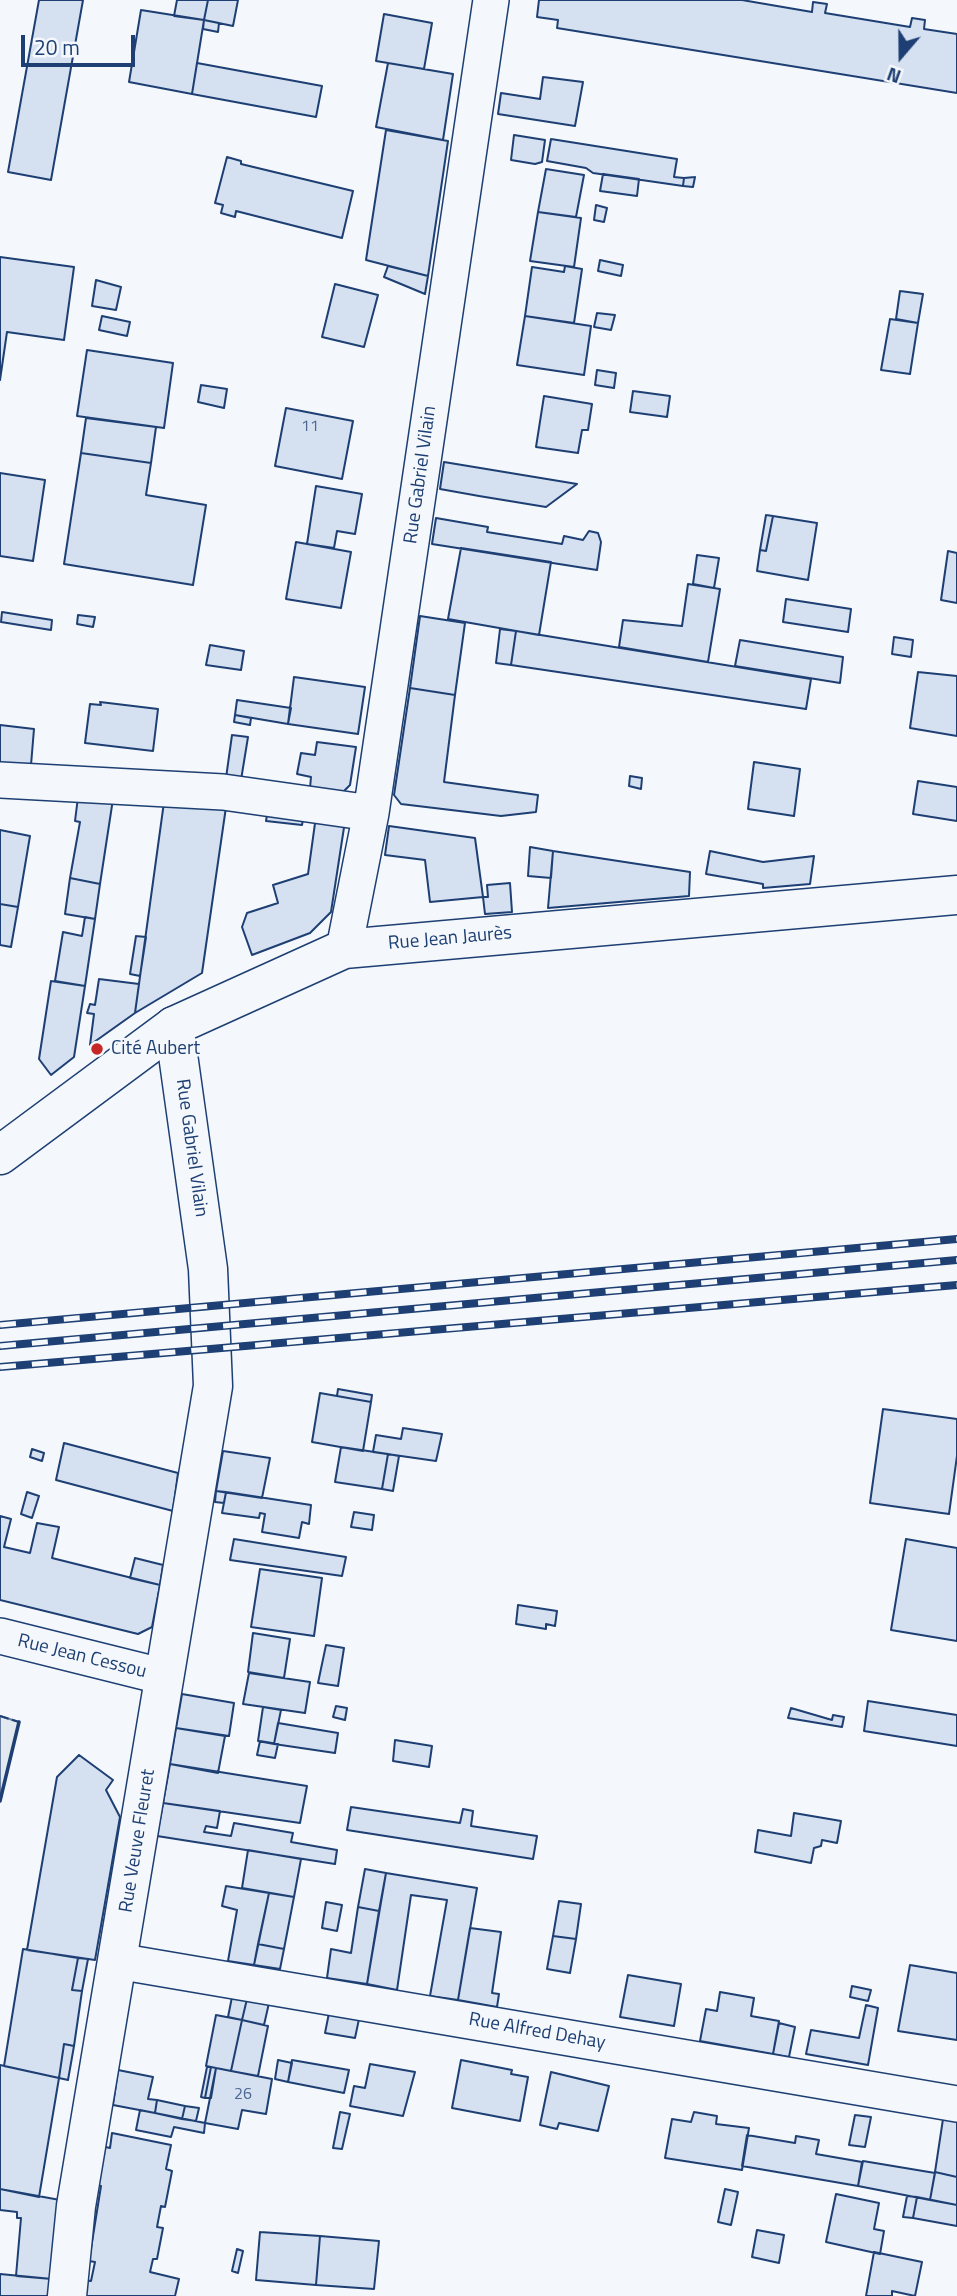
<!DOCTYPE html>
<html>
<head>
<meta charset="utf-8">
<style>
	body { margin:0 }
	#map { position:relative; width:957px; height:2296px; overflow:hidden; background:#f4f7fb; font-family:"Titillium Web",sans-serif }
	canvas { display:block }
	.north { position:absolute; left:866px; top:21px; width:70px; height:70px; -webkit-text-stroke:5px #f4f7fb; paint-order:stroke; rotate:200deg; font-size:19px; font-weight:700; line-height:28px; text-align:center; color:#1d3f73 }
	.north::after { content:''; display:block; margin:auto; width:24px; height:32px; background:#1d3f73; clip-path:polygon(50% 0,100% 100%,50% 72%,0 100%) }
	.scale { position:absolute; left:21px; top:35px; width:114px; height:32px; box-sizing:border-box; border:4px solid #1d3f73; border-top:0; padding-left:9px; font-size:21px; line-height:24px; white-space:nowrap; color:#1d3f73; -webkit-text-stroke:5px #f4f7fb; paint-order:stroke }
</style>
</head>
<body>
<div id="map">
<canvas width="957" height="2296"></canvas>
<div class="north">N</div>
<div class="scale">20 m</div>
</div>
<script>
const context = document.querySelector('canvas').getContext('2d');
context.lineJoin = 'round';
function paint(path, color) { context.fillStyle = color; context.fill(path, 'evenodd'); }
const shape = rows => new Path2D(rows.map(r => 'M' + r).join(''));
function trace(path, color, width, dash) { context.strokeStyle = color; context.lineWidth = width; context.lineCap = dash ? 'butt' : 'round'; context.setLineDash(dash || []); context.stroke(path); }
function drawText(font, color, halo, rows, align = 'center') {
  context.font = font + ' "Titillium Web",sans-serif'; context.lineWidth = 5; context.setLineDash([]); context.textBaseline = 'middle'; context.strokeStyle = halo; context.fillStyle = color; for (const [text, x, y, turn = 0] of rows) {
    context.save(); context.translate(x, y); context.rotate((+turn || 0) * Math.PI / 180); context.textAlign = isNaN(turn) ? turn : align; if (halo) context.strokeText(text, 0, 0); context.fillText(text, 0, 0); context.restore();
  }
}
const green = shape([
	[0,1716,19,1722,0,1801,0,1716]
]);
const building = shape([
	[39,0,83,0,51,180,8,172,39,0],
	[177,0,208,0,204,20,174,16,177,0],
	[208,0,238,0,233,26,204,20,208,0],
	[539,0,742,0,812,12,813,2,827,4,825,13,910,27,912,18,925,20,924,29,957,34,957,93,557,28,558,20,537,17,539,0],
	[141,10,204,20,192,94,129,82,141,10],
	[384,14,432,23,424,69,376,61,384,14],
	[204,20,219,23,218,32,203,29,204,20],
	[197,63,322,86,316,117,192,94,197,63],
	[388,63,453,74,443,140,376,127,388,63],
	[543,77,583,82,575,126,498,114,501,93,540,99,543,77],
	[386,130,448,141,428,276,366,260,386,130],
	[514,135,545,140,542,162,535,164,511,160,514,135],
	[551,139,677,159,674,177,684,178,683,186,593,173,586,168,547,161,551,139],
	[227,157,241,161,241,164,353,191,342,238,236,211,235,217,221,213,223,205,215,203,227,157],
	[546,169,584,175,576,217,538,212,546,169],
	[603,174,639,179,637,196,600,191,603,174],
	[695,177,693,187,683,186,684,178,695,177],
	[596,205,607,208,604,222,594,220,596,205],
	[538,212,581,218,574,267,530,261,538,212],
	[0,257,74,267,64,340,7,332,0,380,0,257],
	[600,260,623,265,621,276,598,271,600,260],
	[388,266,428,276,425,294,384,277,388,266],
	[565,266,582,269,574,323,525,316,532,267,564,272,565,266],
	[96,280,121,287,116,310,92,306,96,280],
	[335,284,378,295,364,347,322,337,335,284],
	[900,291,923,294,918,323,896,319,900,291],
	[597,313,615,315,611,330,594,327,597,313],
	[102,316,130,322,127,336,99,330,102,316],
	[525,316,591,326,584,375,517,365,525,316],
	[890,319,918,323,910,374,881,370,890,319],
	[87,350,173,363,164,428,77,416,87,350],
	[597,370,616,373,614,388,595,385,597,370],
	[201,385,227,389,224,408,198,402,201,385],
	[633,391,670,396,667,417,630,412,633,391],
	[544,396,592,404,588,430,582,430,578,453,536,447,544,396],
	[286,408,353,421,342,479,275,466,286,408],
	[86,418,156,427,151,463,81,453,86,418],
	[81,453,151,463,146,495,206,505,193,585,64,564,81,453],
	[444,462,577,484,546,507,479,496,440,489,444,462],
	[0,473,45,480,33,561,0,556,0,473],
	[316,486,362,494,355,534,337,531,334,548,307,544,316,486],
	[766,515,773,516,766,551,760,550,766,515],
	[773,516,817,523,808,580,757,571,760,550,766,551,773,516],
	[436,518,488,527,487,532,562,544,564,536,583,540,589,531,598,533,601,542,597,570,432,544,436,518],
	[296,542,351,552,341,608,286,599,296,542],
	[461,548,551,562,539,635,448,619,461,548],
	[948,551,957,553,957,603,941,600,948,551],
	[697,555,719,558,714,588,693,584,697,555],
	[688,584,720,589,708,662,619,647,623,620,682,626,688,584],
	[786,599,851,609,848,632,783,622,786,599],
	[2,612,52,620,51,630,1,622,2,612],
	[78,615,95,617,93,627,77,624,78,615],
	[420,616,465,623,455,695,410,688,420,616],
	[500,629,516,631,511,665,496,663,500,629],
	[516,631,811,679,806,709,511,665,516,631],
	[894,637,913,640,911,657,892,654,894,637],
	[740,640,843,657,840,683,735,666,740,640],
	[210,645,244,651,241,670,206,665,210,645],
	[918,672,957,676,957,736,910,728,918,672],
	[294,677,365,687,358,734,288,724,294,677],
	[410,688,455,695,444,782,538,795,536,812,501,816,401,804,394,795,410,688],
	[237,700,291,708,288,724,235,715,237,700],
	[100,702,158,709,153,751,85,743,90,704,101,705,100,702],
	[235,715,251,718,250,725,234,722,235,715],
	[0,725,34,729,31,765,0,763,0,725],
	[232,735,248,737,241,780,226,778,232,735],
	[317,742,356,747,350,785,343,792,310,788,311,777,297,774,301,753,315,755,317,742],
	[754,762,800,769,794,816,748,809,754,762],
	[630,776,642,778,641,789,629,786,630,776],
	[918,781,957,787,957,821,913,814,918,781],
	[78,797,113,799,100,884,70,878,80,822,75,821,78,797],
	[164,802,226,807,202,973,135,1013,164,802],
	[268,809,304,814,302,825,266,821,268,809],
	[316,816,345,821,331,912,310,933,252,955,242,927,247,913,278,903,273,885,308,874,316,816],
	[389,826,475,838,483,897,430,902,425,860,385,855,389,826],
	[0,830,30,836,18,907,0,904,0,830],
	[530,847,553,851,551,878,528,876,530,847],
	[553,851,690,872,689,896,548,908,553,851],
	[710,851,763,862,814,856,810,884,763,888,763,884,706,874,710,851],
	[70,878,100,884,95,919,65,914,70,878],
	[510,883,512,912,485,914,483,897,488,897,487,885,510,883],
	[0,904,18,907,11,947,0,945,0,904],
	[85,917,95,919,85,986,55,981,63,932,82,936,85,917],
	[136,936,146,937,140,976,130,974,136,936],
	[99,979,139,984,135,1013,90,1045,94,1014,87,1013,90,1004,95,1005,99,979],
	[51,981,85,986,74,1057,51,1075,39,1059,51,981],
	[338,1389,372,1395,371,1402,337,1396,338,1389],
	[320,1393,371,1402,363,1451,312,1442,320,1393],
	[883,1409,957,1419,957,1456,949,1514,870,1503,883,1409],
	[403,1428,442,1434,436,1461,373,1452,376,1435,401,1439,403,1428],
	[64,1443,178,1473,173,1511,56,1480,64,1443],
	[341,1447,388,1454,382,1489,335,1482,341,1447],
	[32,1449,44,1453,42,1461,30,1457,32,1449],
	[223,1451,270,1458,262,1498,216,1491,223,1451],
	[388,1454,399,1456,393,1491,382,1489,388,1454],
	[216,1491,226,1492,224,1503,215,1502,216,1491],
	[27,1492,39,1496,32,1518,21,1514,27,1492],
	[226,1492,311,1505,309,1524,302,1522,299,1538,262,1532,265,1514,260,1513,259,1518,222,1513,226,1492],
	[354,1512,374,1515,372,1530,351,1527,354,1512],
	[0,1516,11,1519,4,1547,30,1553,37,1523,59,1527,52,1558,160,1585,152,1627,138,1634,0,1600,0,1516],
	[234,1539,346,1557,342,1576,230,1560,234,1539],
	[906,1539,957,1548,957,1641,891,1630,906,1539],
	[135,1558,163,1565,160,1585,130,1578,135,1558],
	[260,1569,322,1578,314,1636,251,1627,260,1569],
	[518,1605,557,1611,555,1626,546,1624,546,1629,516,1624,518,1605],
	[253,1633,290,1639,284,1678,248,1672,253,1633],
	[326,1645,344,1648,338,1686,318,1683,326,1645],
	[249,1673,310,1682,305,1713,243,1704,249,1673],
	[182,1694,234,1703,229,1736,176,1728,182,1694],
	[868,1701,957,1715,957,1746,864,1731,868,1701],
	[336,1706,347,1708,345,1720,333,1717,336,1706],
	[263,1707,281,1710,274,1744,258,1741,263,1707],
	[791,1708,832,1720,833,1715,844,1717,842,1727,788,1718,791,1708],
	[278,1723,338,1733,335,1753,274,1744,278,1723],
	[176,1728,225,1736,218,1773,170,1764,176,1728],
	[395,1740,432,1746,429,1767,393,1761,395,1740],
	[260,1741,278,1744,275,1758,257,1755,260,1741],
	[79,1755,113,1780,106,1790,120,1817,95,1960,27,1950,57,1777,79,1755],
	[170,1764,307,1786,300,1823,163,1803,170,1764],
	[163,1803,220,1811,217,1828,206,1826,204,1832,231,1836,234,1823,293,1833,291,1842,337,1850,335,1864,157,1836,163,1803],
	[351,1807,460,1823,463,1809,473,1811,471,1826,537,1836,533,1859,347,1830,351,1807],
	[794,1813,841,1821,837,1843,822,1840,821,1846,814,1848,811,1863,755,1852,758,1830,791,1836,794,1813],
	[248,1850,301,1859,294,1897,242,1888,248,1850],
	[365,1869,386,1873,379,1911,358,1907,365,1869],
	[386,1873,477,1888,458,2000,430,1996,447,1900,411,1895,397,1990,367,1984,386,1873],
	[226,1886,269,1893,254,1965,228,1961,237,1910,222,1906,226,1886],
	[269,1893,294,1897,284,1949,258,1944,269,1893],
	[559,1901,581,1904,576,1939,553,1936,559,1901],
	[326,1902,342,1905,337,1931,322,1928,326,1902],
	[358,1907,379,1911,367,1984,327,1978,331,1949,351,1953,358,1907],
	[470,1928,501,1932,492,1993,499,1994,497,2007,458,2000,470,1928],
	[553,1936,576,1939,570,1973,547,1969,553,1936],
	[258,1944,284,1949,280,1969,254,1965,258,1944],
	[23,1949,78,1958,72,1990,82,1991,74,2046,64,2044,59,2078,4,2066,23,1949],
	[78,1958,88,1959,82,1991,72,1990,78,1958],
	[910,1965,957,1973,957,2040,898,2031,910,1965],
	[628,1975,681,1984,674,2026,620,2017,628,1975],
	[852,1986,871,1990,868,2001,850,1997,852,1986],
	[720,1992,754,1998,751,2016,779,2021,773,2054,700,2041,706,2009,717,2011,720,1992],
	[232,1997,247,1999,242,2020,228,2017,232,1997],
	[247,1999,269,2003,264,2025,242,2020,247,1999],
	[866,2005,878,2008,868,2065,806,2054,811,2030,859,2038,866,2005],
	[329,2013,359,2019,355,2038,325,2033,329,2013],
	[216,2015,242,2020,231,2071,206,2066,216,2015],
	[242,2020,268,2026,258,2076,231,2071,242,2020],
	[779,2023,795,2027,789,2057,773,2054,779,2023],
	[64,2044,74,2046,68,2080,59,2078,64,2044],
	[278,2060,292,2063,288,2082,275,2079,278,2060],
	[292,2060,349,2070,344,2093,288,2082,292,2060],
	[461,2060,512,2070,511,2074,528,2077,520,2121,452,2108,461,2060],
	[370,2064,415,2072,403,2116,350,2106,354,2086,365,2088,370,2064],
	[0,2065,59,2078,39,2197,0,2189,0,2065],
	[207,2067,211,2067,205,2098,201,2097,207,2067],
	[211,2067,216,2068,211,2098,205,2098,211,2067],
	[216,2068,272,2079,266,2114,242,2110,238,2129,205,2123,216,2068],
	[118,2070,153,2077,148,2099,157,2100,155,2113,113,2105,118,2070],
	[551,2072,609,2086,598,2131,559,2123,557,2129,540,2125,551,2072],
	[157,2100,185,2106,182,2119,155,2113,157,2100],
	[185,2106,199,2108,196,2121,182,2119,185,2106],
	[140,2110,205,2123,204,2133,174,2127,171,2137,136,2130,140,2110],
	[340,2112,350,2114,342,2149,333,2148,340,2112],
	[694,2112,717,2116,716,2124,749,2128,742,2170,665,2158,672,2119,691,2122,694,2112],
	[855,2115,871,2117,865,2147,849,2145,855,2115],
	[943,2119,957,2121,957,2177,935,2172,943,2119],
	[112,2133,171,2145,166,2169,172,2171,165,2207,161,2206,157,2227,163,2228,157,2259,153,2259,150,2272,179,2279,175,2296,81,2296,84,2280,91,2281,95,2262,89,2261,101,2186,95,2185,101,2146,110,2148,112,2133],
	[747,2135,795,2143,796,2136,819,2140,816,2154,862,2162,858,2186,742,2166,747,2135],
	[863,2161,935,2173,930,2200,858,2186,863,2161],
	[935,2172,957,2177,957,2205,930,2200,935,2172],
	[0,2189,60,2200,52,2279,16,2276,21,2218,17,2218,17,2212,0,2210,0,2189],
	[725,2189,738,2192,731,2225,718,2222,725,2189],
	[836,2194,879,2203,874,2229,884,2231,880,2254,826,2242,836,2194],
	[907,2196,917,2197,913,2218,903,2217,907,2196],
	[917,2197,957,2205,957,2226,913,2218,917,2197],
	[757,2230,784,2235,779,2263,752,2257,757,2230],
	[260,2232,320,2236,316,2285,256,2280,260,2232],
	[320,2236,379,2241,374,2289,316,2285,320,2236],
	[237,2249,243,2251,238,2273,232,2271,237,2249],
	[874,2252,922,2262,915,2296,892,2291,892,2296,866,2296,874,2252],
	[0,2274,52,2279,51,2296,0,2296,0,2274]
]);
const minor = shape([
	[0,780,223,792,371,813],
	[344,949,371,813,491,0],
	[0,1636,165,1677],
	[117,1961,957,2104]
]);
const tertiary = shape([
	[67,2296,76,2206,213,1386,208,1269,174,1026]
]);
const secondary = shape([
	[0,1155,174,1026,344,949,957,895]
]);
const rail = shape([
	[0,1325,957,1239],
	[0,1346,957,1260],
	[0,1367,957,1285]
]);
const fence = shape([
	[0,1716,19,1722]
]);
const wall = shape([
	[0,1801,19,1722]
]);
const markers = [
	[97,1049,7,"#c62828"]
];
const numberNames = [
	["11",310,427],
	["26",243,2095]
];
const streetNames = [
	["Rue Gabriel Vilain",421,475,-82],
	["Rue Jean Jaurès",450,939,-5],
	["Rue Gabriel Vilain",191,1148,82],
	["Rue Jean Cessou",82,1657,14],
	["Rue Veuve Fleuret",138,1841,-81],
	["Rue Alfred Dehay",537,2032,10]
];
const poiNames = [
	["Cité Aubert",111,1049]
];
paint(green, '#e3e9f0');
trace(green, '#687fa3', 2);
paint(building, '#d5e0f0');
trace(building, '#1d3f73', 2);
trace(minor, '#1d3f73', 38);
trace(tertiary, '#1d3f73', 41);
trace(secondary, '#1d3f73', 41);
trace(minor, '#f4f7fb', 35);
trace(tertiary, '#f4f7fb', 38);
trace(secondary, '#f4f7fb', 38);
trace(rail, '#1d3f73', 8);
trace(rail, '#f4f7fb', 5, [16]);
trace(fence, '#1d3f73', 2, [9, 3.5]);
trace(wall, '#1d3f73', 3.5);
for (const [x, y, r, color] of markers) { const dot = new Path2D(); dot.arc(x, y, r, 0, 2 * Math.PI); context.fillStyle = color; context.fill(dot); trace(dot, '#f4f7fb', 2.5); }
drawText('16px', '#4b6792', null, numberNames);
drawText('19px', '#1d3f73', '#f4f7fb', streetNames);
drawText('19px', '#1d3f73', '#f4f7fb', poiNames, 'left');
</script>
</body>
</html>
